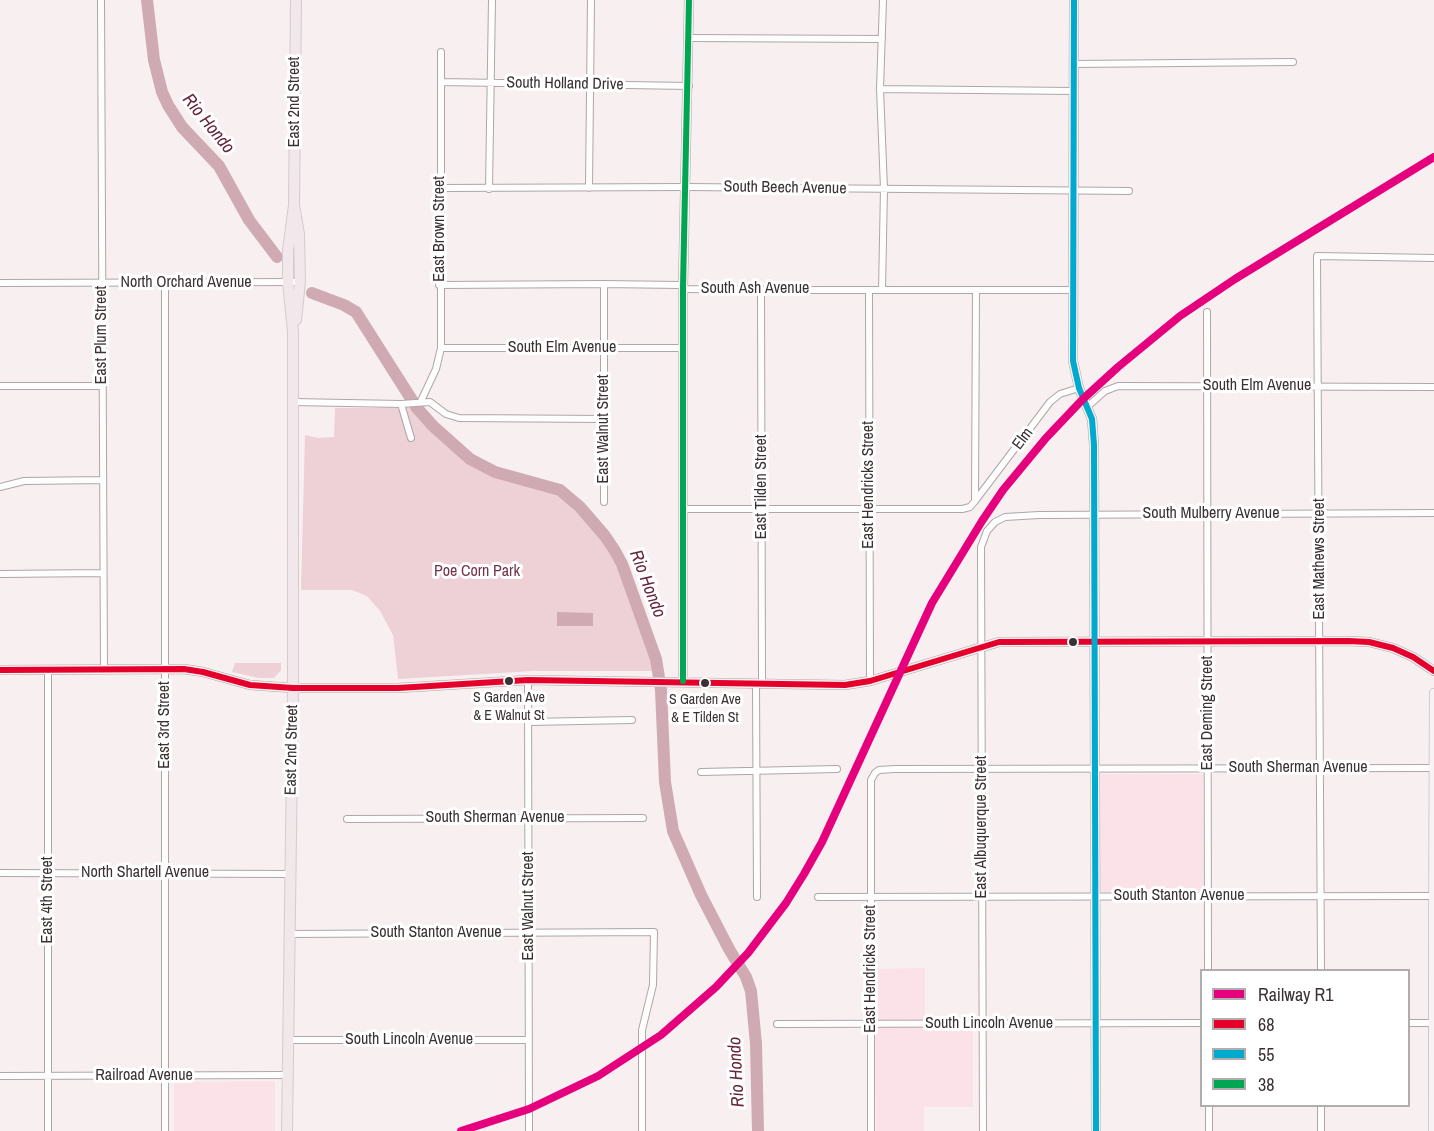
<!DOCTYPE html>
<html>
<head>
<meta charset="utf-8">
<style>
	body { margin:0 }
	#map { position:relative; width:1434px; height:1131px; overflow:hidden; background:#f8eff1; font-family:"Archivo Narrow",sans-serif }
	canvas { display:block }
	.legend { position:absolute; left:1200px; top:969px; width:210px; height:138px; box-sizing:border-box; background:#fff; border:2px solid #b1adad; margin:0; padding:8px 10px; list-style:none; font-size:18px; color:#3b3133 }
	.legend li { display:flex; align-items:center; gap:12px; height:30px }
	.legend b { width:30px; border:2px solid #b1adad }
</style>
</head>
<body>
<div id="map">
<canvas width="1434" height="1131"></canvas>
<ul class="legend">
<li><b style="height:8px;background:#e5007d"></b>Railway R1</li>
<li><b style="height:8px;background:#e4002b"></b>68</li>
<li><b style="height:8px;background:#00a9ce"></b>55</li>
<li><b style="height:8px;background:#00a651"></b>38</li>
</ul>
</div>
<script>
const context = document.querySelector('canvas').getContext('2d');
context.lineJoin = 'round';
function paint(path, color) { context.fillStyle = color; context.fill(path, 'evenodd'); }
const shape = rows => new Path2D(rows.map(r => 'M' + r).join(''));
function trace(path, color, width, dash) { context.strokeStyle = color; context.lineWidth = width; context.lineCap = dash ? 'butt' : 'round'; context.setLineDash(dash || []); context.stroke(path); }
function drawText(font, color, halo, rows, align = 'center') {
  context.font = font + ' "Archivo Narrow",sans-serif'; context.lineWidth = 6; context.setLineDash([]); context.textBaseline = 'middle'; context.strokeStyle = halo; context.fillStyle = color; for (const [text, x, y, turn = 0] of rows) {
    context.save(); context.translate(x, y); context.rotate((+turn || 0) * Math.PI / 180); context.textAlign = isNaN(turn) ? turn : align; if (halo) context.strokeText(text, 0, 0); context.fillText(text, 0, 0); context.restore();
  }
}
const built = shape([
	[1099,774,1203,774,1203,892,1100,892],
	[925,968,925,1030,973,1029,973,1107,924,1107,924,1131,876,1131,875,969],
	[275,1081,275,1131,174,1131,174,1082]
]);
const green = shape([
	[335,408,417,408,433,426,470,459,483,466,507,475,549,486,569,497,593,520,615,551,653,649,658,671,534,671,398,679,393,635,380,611,367,596,352,590,301,590,305,435,319,438,334,437],
	[235,663,281,663,281,670,274,678,259,678,232,672]
]);
const water = shape([
	[557,612,593,613,593,626,557,626]
]);
const river = shape([
	[147,0,154,60,162,92,168,105,182,127,219,166,249,220,277,257],
	[312,293,344,305,356,312,417,408,433,426,470,459,495,472,560,490,580,507,605,536,615,551,622,564,656,659,661,690,665,782,673,831,701,895,729,949,746,977,751,991,756,1044,758,1131]
]);
const street = shape([
	[101,0,104,669],
	[689,38,882,39],
	[1073,64,1293,62],
	[441,82,689,86],
	[880,89,1073,91],
	[441,188,686,187,1129,191],
	[589,188,591,0],
	[489,189,492,0],
	[0,283,300,282],
	[165,283,165,1131],
	[439,285,604,284,680,285,687,289,761,290,1072,290],
	[761,290,762,684],
	[869,290,870,681],
	[882,290,884,189,880,89,883,0],
	[1207,312,1208,970],
	[441,348,683,348],
	[0,386,103,386],
	[421,401,436,369,441,348,441,52],
	[293,402,401,404,430,402,446,414,459,418,604,419],
	[401,404,411,438],
	[1087,407,1105,391,1118,386,1434,387],
	[0,487,24,481,103,480],
	[975,501,976,290],
	[604,502,604,284],
	[682,509,962,509,970,507,975,501,1050,402,1060,394,1079,388],
	[0,574,103,573],
	[48,669,48,1131],
	[528,680,529,1131],
	[756,684,757,897],
	[529,722,632,720],
	[701,772,837,769],
	[347,819,643,818],
	[0,873,290,874],
	[818,897,1433,896],
	[289,934,654,932,653,985,642,1030,642,1131],
	[1321,970,1317,256,1434,258],
	[1408,1023,1433,1023],
	[777,1024,1202,1023],
	[288,1040,529,1040],
	[0,1076,288,1075],
	[1209,1106,1209,1131],
	[871,1131,871,780,875,773,879,770,895,769,1433,768],
	[983,1131,981,547,987,531,995,522,1005,517,1039,515,1434,513],
	[1321,1131,1321,1106]
]);
const secondary = shape([
	[1074,0,1073,361,1079,388,1092,419,1094,445,1096,1131],
	[0,670,184,669,203,672,250,685,293,688,398,688,528,680,845,685,870,681,999,642,1348,641,1369,642,1393,648,1413,657,1434,671],
	[683,681,683,287,689,0],
	[1433,1131,1434,693]
]);
const primary = shape([
	[296,320,300,282,299,234,294,205,296,0],
	[287,1131,293,688,293,332,288,282,288,250,294,205]
]);
const bus1 = shape([
	[0,670,184,669,203,672,250,685,293,688,398,688,528,680,845,685,870,681,999,642,1348,641,1369,642,1393,648,1413,657,1434,671]
]);
const bus2 = shape([
	[1074,0,1073,361,1079,388,1092,419,1094,445,1096,1131]
]);
const bus3 = shape([
	[683,681,683,287,689,0]
]);
const rail1 = shape([
	[461,1131,529,1109,598,1076,661,1035,716,987,748,953,786,903,804,874,822,842,932,603,982,521,1003,490,1046,438,1083,399,1118,367,1180,316,1235,279,1434,157]
]);
const markers = [
	[1073,642,5,"#3b3133"],
	[509,681,5,"#3b3133"],
	[705,683,5,"#3b3133"]
];
const busNames = [
	["S Garden Ave",509,698],
	["& E Walnut St",509,716],
	["S Garden Ave",705,700],
	["& E Tilden St",705,718]
];
const streetNames = [
	["South Holland Drive",565,84,1],
	["East 2nd Street",295,102,-90],
	["South Beech Avenue",785,188,1],
	["East Brown Street",440,229,-90],
	["North Orchard Avenue",186,283],
	["South Ash Avenue",755,289],
	["East Plum Street",102,335,-90],
	["South Elm Avenue",562,348],
	["South Elm Avenue",1257,386],
	["East Walnut Street",604,429,-90],
	["Elm",1023,439,-53],
	["East Hendricks Street",869,485,-90],
	["East Tilden Street",762,487,-90],
	["South Mulberry Avenue",1211,514],
	["East Mathews Street",1320,559,-90],
	["East Deming Street",1208,713,-90],
	["East 3rd Street",165,725,-90],
	["East 2nd Street",292,750,-89],
	["South Sherman Avenue",1298,768],
	["South Sherman Avenue",495,818],
	["East Albuquerque Street",982,827,-90],
	["North Shartell Avenue",145,873],
	["South Stanton Avenue",1179,896],
	["East 4th Street",48,900,-90],
	["East Walnut Street",529,906,-90],
	["South Stanton Avenue",436,933],
	["East Hendricks Street",871,969,-90],
	["South Lincoln Avenue",989,1024],
	["South Lincoln Avenue",409,1040],
	["Railroad Avenue",144,1076]
];
const parkNames = [
	["Poe Corn Park",477,572]
];
const waterNames = [
	["Rio Hondo",208,124,51],
	["Rio Hondo",647,584,69],
	["Rio Hondo",737,1072,-93]
];
paint(built, '#fbe2e8');
paint(green, '#eed0d7');
paint(water, '#d0aab3');
trace(river, '#d0aab3', 12);
trace(street, '#afa6a8', 8);
trace(secondary, '#afa6a8', 10);
trace(primary, '#d2cccd', 12);
trace(street, '#fefdfd', 6);
trace(secondary, '#f8f2f4', 9);
trace(primary, '#f2e7eb', 10);
trace(bus1, '#e4002b', 6);
trace(bus2, '#00a9ce', 6);
trace(bus3, '#00a651', 6);
trace(rail1, '#e5007d', 8);
for (const [x, y, r, color] of markers) { const dot = new Path2D(); dot.arc(x, y, r, 0, 2 * Math.PI); context.fillStyle = color; context.fill(dot); trace(dot, '#fff', 2); }
drawText('14px', '#3b3133', '#fff', busNames);
drawText('16px', '#3b3133', '#fff', streetNames);
drawText('16px', '#743347', '#fff', parkNames);
drawText('italic 18px', '#66263b', '#fff', waterNames);
</script>
</body>
</html>
